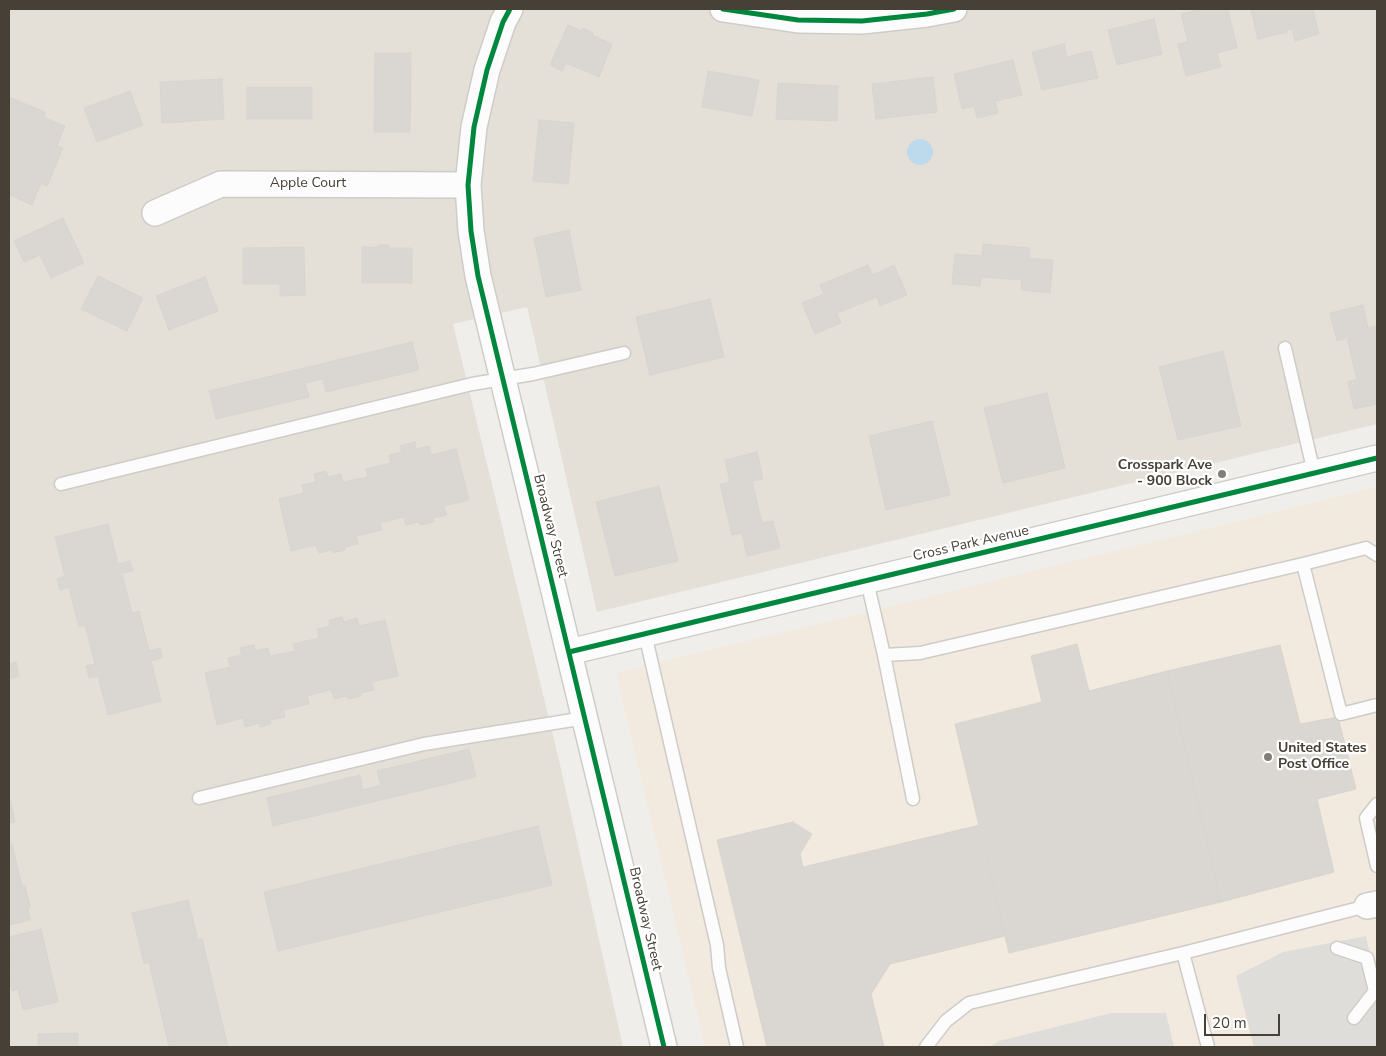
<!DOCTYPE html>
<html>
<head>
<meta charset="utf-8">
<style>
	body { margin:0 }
	#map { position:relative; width:1386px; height:1056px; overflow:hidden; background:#f0eeeb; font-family:"Nunito Sans",sans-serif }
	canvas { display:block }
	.frame { position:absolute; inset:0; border:10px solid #464037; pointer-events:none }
	.scale { position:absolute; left:1204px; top:1014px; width:76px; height:22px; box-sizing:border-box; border:2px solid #464037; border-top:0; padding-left:6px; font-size:15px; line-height:18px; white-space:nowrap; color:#464037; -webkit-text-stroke:4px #fff; paint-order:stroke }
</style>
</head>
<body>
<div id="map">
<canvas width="1386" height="1056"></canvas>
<div class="frame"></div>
<div class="scale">20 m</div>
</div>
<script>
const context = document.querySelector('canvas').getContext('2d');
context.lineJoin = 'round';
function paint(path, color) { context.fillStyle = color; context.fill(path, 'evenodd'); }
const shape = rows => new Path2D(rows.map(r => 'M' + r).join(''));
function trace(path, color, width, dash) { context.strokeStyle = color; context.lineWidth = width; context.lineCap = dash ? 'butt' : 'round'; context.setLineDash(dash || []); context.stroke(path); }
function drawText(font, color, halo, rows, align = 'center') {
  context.font = font + ' "Nunito Sans",sans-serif'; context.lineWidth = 4.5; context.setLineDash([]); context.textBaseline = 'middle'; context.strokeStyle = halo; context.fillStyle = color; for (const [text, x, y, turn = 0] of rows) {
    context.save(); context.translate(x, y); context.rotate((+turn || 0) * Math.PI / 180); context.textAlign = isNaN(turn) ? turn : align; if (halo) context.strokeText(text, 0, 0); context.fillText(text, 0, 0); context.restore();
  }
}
const residential = shape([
	[9,9,1377,9,1377,424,597,612,527,307,453,324,559,760,623,1047,9,1047]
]);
const commercial = shape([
	[1377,487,1377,1047,705,1047,616,673]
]);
const parking = shape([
	[1366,936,1377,985,1377,1047,1254,1047,1236,976,1283,952],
	[1111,1013,1166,1013,1174,1047,990,1047,999,1041]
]);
const water = shape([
	'907 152a13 13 0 1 1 26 0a13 13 0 1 1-26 0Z'
]);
const building = shape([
	[1202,9,1228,9,1237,48,1217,53,1221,67,1186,76,1178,44,1188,42,1181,14,1202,9],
	[1257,9,1313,9,1319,34,1295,41,1292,29,1286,30,1287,32,1258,39,1251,10,1257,9],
	[1154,19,1162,54,1117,65,1108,30,1154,19],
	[568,25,582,31,583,28,593,33,592,35,612,44,599,77,566,63,562,71,550,65,568,25],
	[1064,44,1067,57,1091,51,1098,78,1042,90,1032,52,1064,44],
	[375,53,411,53,410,132,374,132,375,53],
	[1013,60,1022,95,995,101,998,113,977,118,974,106,962,109,954,74,1013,60],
	[708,71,759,80,752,116,702,107,708,71],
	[933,77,937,112,876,119,872,84,933,77],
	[222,79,224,119,162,123,160,82,222,79],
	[778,83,838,86,837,121,776,119,778,83],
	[247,87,312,87,312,119,247,119,247,87],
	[130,91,143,125,97,142,84,108,130,91],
	[9,97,45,112,43,117,65,126,57,146,63,148,47,186,41,183,32,205,10,195,9,197,9,97],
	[539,120,574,123,568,184,533,181,539,120],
	[63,218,84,263,51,278,40,255,24,262,14,241,63,218],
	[569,230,581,290,546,297,534,238,569,230],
	[983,244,1030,248,1029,258,1053,260,1050,293,1021,290,1022,280,981,277,980,286,952,284,955,254,982,256,983,244],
	[379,245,389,245,389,248,412,248,412,283,362,283,362,247,379,247,379,245],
	[304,247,305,295,280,296,280,284,243,284,243,248,304,247],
	[868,265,873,275,894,265,907,295,880,306,877,297,837,313,841,323,815,334,802,303,824,294,820,285,868,265],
	[98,276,143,298,127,331,81,309,98,276],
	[205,277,218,311,169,330,156,296,205,277],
	[710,299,724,357,650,375,636,317,710,299],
	[1363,305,1368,328,1377,326,1377,404,1354,409,1348,382,1357,379,1347,338,1337,341,1330,313,1363,305],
	[412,342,419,370,326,392,323,379,305,383,309,397,216,419,209,391,412,342],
	[1223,351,1241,426,1178,440,1159,367,1223,351],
	[1047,393,1065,468,1003,483,984,408,1047,393],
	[932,421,950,495,886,510,869,436,932,421],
	[415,442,416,449,429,446,431,455,456,449,469,500,444,506,447,515,433,518,434,522,420,525,419,522,406,525,404,517,380,523,382,530,356,536,358,544,345,547,345,550,333,553,332,550,319,553,316,545,291,551,279,499,304,493,302,485,316,482,314,474,326,471,328,477,341,474,343,482,368,477,366,469,391,463,389,455,402,452,400,446,415,442],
	[757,452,763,479,752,481,762,523,773,521,780,548,747,556,742,533,732,535,720,484,730,482,725,460,757,452],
	[659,486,678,561,615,576,596,502,659,486],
	[108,524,118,564,130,561,133,571,122,573,132,613,139,611,149,651,160,648,162,658,151,661,161,701,108,715,98,676,89,678,86,666,95,664,85,625,79,627,69,587,60,590,57,579,65,576,55,537,108,524],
	[342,617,344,622,357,618,359,626,385,620,398,676,372,682,374,690,361,693,361,696,348,699,347,696,334,699,331,690,307,696,309,704,283,710,285,717,270,720,271,724,260,727,259,723,245,727,243,718,217,725,205,673,230,667,228,658,242,655,240,648,254,645,255,651,268,648,270,656,295,651,293,644,319,638,317,629,330,626,329,620,342,617],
	[1077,644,1089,691,1167,671,1221,902,1009,953,955,724,1042,702,1031,656,1077,644],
	[1280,645,1300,724,1338,717,1356,789,1317,799,1334,872,1221,902,1167,671,1280,645],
	[16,662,19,676,9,679,9,664,16,662],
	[469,749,476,777,273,826,267,798,360,775,363,790,381,785,377,771,469,749],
	[9,795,15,822,9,823,9,795],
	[793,822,812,834,800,854,803,867,980,825,1005,936,890,964,871,994,884,1047,767,1047,717,840,793,822],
	[538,826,552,885,278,951,264,892,538,826],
	[12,844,22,886,25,885,30,907,28,908,30,920,9,925,9,845,12,844],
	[188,900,198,940,202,939,228,1047,169,1047,149,962,144,964,132,913,188,900],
	[41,929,58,1002,23,1010,18,989,12,991,9,978,9,962,11,961,9,949,9,937,41,929],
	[78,1033,78,1047,38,1047,38,1034,78,1033]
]);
const service = shape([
	[1285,348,1314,473],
	[61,484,472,384,533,374,624,353],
	[1377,555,1366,548,1303,564,1341,714,1377,705],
	[867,581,884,655,920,653,1303,564],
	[645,634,717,945,719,968,737,1047],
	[884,655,913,799],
	[199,798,424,744,585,718],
	[1377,804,1366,818,1377,866],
	[1337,948,1367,958,1375,991,1354,1018],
	[1183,953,1208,1047],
	[926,1047,946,1021,969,1003,1183,953,1367,906]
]);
const minor = shape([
	[510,9,503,22,487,70,474,127,468,185,471,231,478,276,664,1047],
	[723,9,798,20,862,21,927,14,954,9],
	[155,213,221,184,468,185],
	[569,652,1377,458],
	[1367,906,1377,904]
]);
const cycleway = shape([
	[510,9,503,22,487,70,474,127,468,185,471,231,478,276,664,1047],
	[723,9,798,20,862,21,927,14,954,9],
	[569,652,1377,458]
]);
const markers = [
	[1222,474,5,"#827d76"],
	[1268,757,5,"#827d76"]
];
const streetNames = [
	["Apple Court",308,184],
	["Broadway Street",550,526,76],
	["Cross Park Avenue",971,544,-13],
	["Broadway Street",645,919,77]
];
const poiNames = [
	["Crosspark Ave",1212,466],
	["- 900 Block",1212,482],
	["United States",1278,749,"left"],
	["Post Office",1278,765,"left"]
];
paint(residential, '#e4e0d8');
paint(commercial, '#f2eade');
paint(parking, '#dfddda');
paint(water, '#bddaec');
paint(building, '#dad7d3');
trace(building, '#d8d5d1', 1);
trace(service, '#ceccc8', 15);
trace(minor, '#ceccc8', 28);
trace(service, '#fdfcfc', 12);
trace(minor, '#fdfcfc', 25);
trace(cycleway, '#00873e', 5);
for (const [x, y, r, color] of markers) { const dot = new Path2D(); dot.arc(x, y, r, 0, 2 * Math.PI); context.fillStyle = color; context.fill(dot); trace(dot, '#fff', 2); }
drawText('14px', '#464037', '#fff', streetNames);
drawText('bold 14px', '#464037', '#fff', poiNames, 'right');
</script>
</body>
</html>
